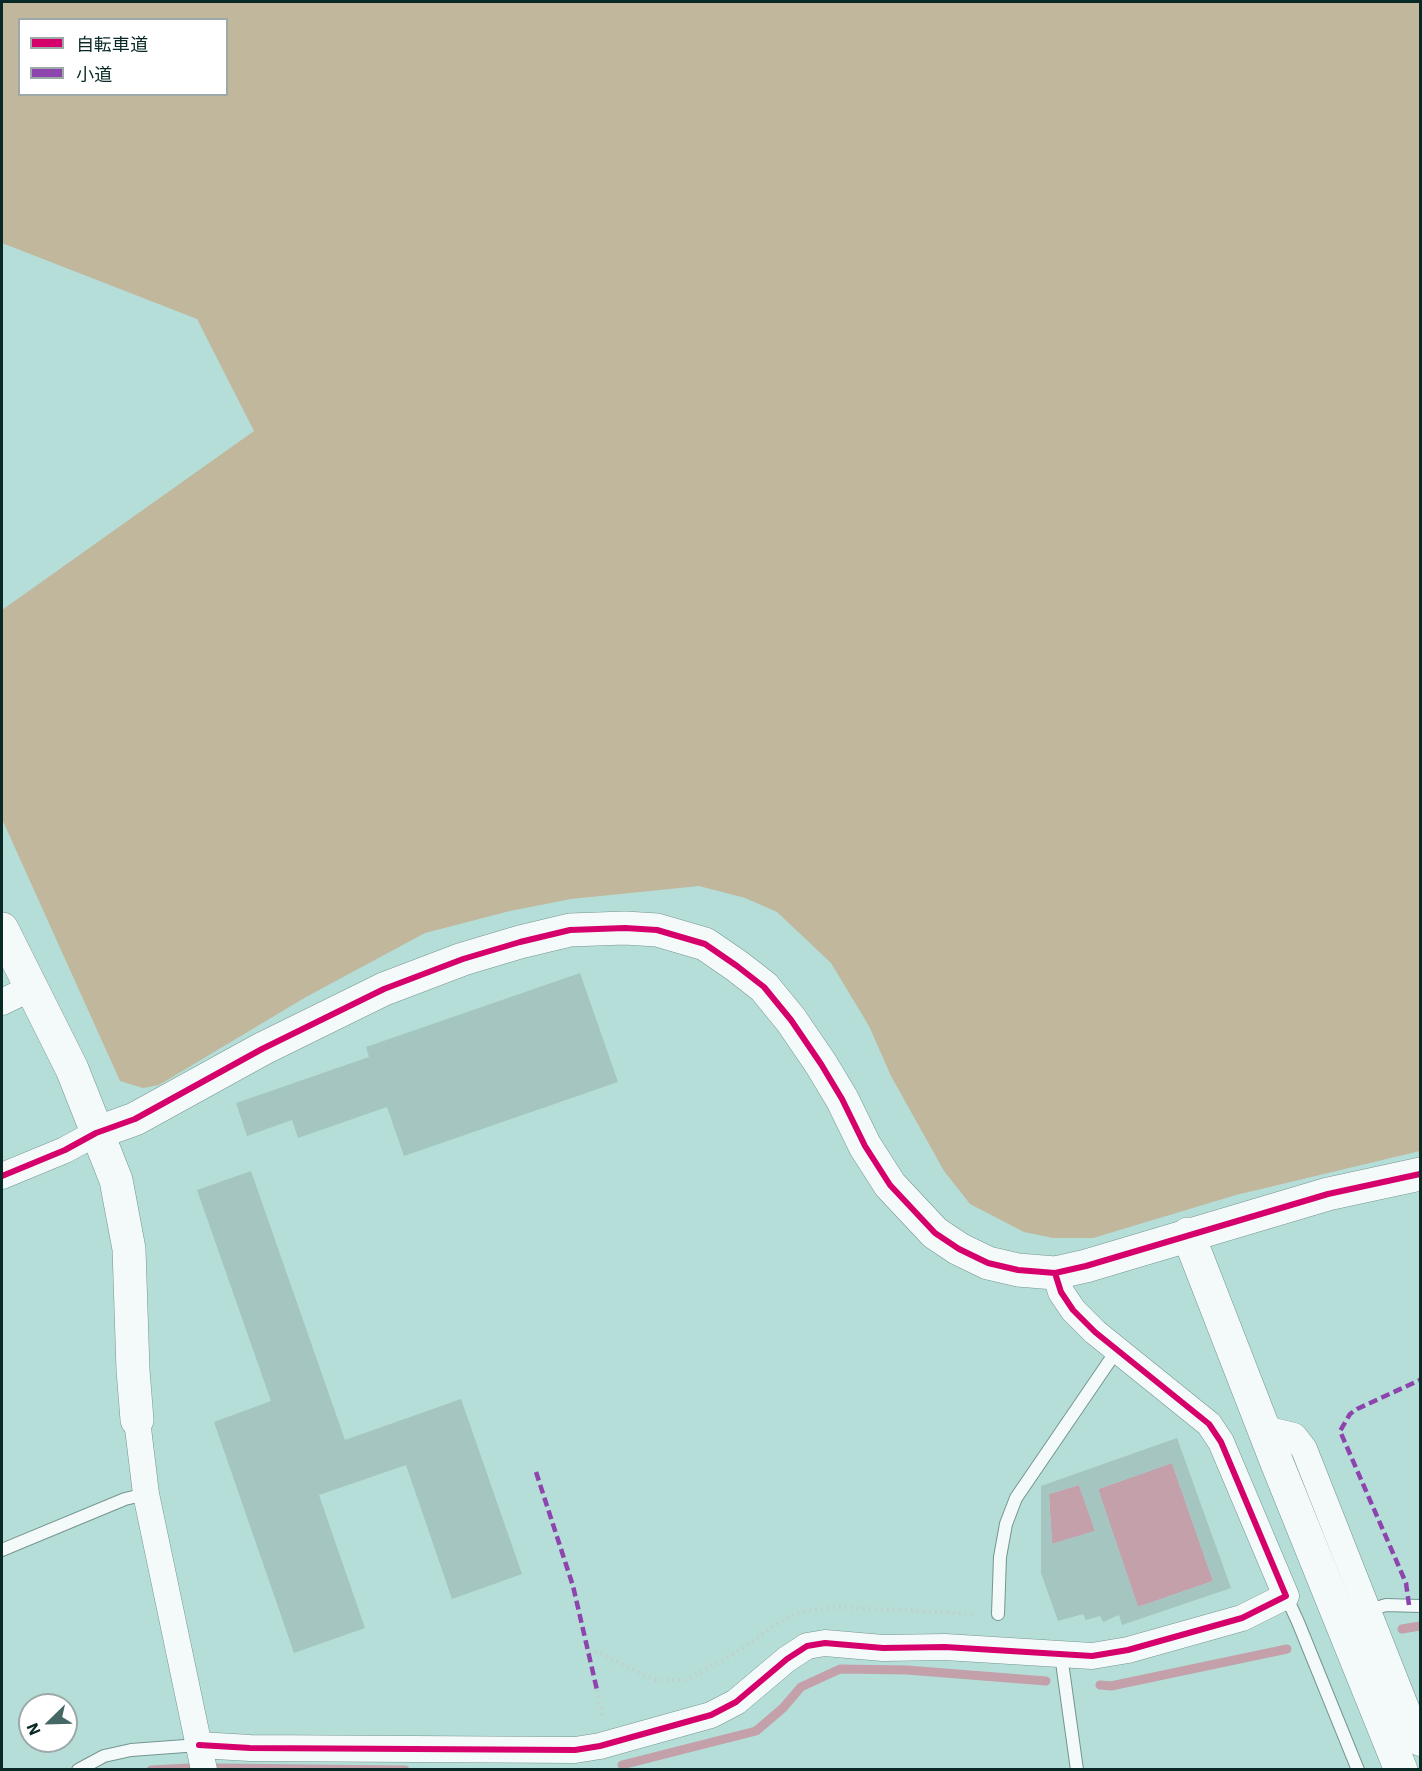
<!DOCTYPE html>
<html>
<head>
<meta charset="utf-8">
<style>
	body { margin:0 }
	#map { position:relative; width:1422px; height:1771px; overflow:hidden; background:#b6ded8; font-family:"IBM Plex Sans","Noto Sans JP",sans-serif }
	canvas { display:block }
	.frame { position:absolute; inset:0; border:3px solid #082925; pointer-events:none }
	.legend { position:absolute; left:18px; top:18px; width:210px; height:78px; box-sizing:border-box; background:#fff; border:2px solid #9ca9a8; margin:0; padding:8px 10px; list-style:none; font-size:18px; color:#082925 }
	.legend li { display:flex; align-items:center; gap:12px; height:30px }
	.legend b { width:30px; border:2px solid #9ca9a8 }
	.north { position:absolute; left:18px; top:1693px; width:60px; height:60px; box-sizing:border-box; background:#fff; border:2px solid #9ca9a8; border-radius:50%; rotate:247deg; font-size:16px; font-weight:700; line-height:24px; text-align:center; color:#082925 }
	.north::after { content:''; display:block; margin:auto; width:21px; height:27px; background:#456864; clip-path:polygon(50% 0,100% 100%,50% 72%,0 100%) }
</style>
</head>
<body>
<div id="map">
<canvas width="1422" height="1771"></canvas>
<div class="frame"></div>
<ul class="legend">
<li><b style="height:8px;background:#d6006c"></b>自転車道</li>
<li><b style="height:8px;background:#8e44ad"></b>小道</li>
</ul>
<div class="north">N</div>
</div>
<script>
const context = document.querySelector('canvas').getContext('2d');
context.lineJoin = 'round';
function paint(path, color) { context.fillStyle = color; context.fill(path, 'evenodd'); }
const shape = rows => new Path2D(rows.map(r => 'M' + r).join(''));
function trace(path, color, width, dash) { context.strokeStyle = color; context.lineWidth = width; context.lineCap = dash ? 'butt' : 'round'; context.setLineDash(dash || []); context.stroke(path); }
const forest = shape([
	[2,2,1420,2,1420,1151,1236,1195,1093,1238,1053,1238,1024,1232,970,1204,944,1171,891,1076,869,1026,831,963,777,912,745,898,699,886,571,899,510,911,425,933,306,997,159,1085,143,1088,120,1081,2,819,2,610,254,431,197,319,2,243],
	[20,20,226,20,226,94,20,94]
]);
const water = shape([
	[1172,1463,1213,1581,1138,1607,1098,1489],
	[1079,1485,1095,1531,1052,1544,1049,1494]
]);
const stream = shape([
	[1402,1629,1420,1626],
	[1100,1685,1111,1686,1287,1649],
	[622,1765,756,1731,783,1708,801,1687,840,1669,907,1670,1046,1681],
	[217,1768,405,1770],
	[151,1770,189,1768]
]);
const building = shape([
	[580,973,618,1082,404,1156,387,1107,298,1138,292,1120,247,1136,236,1103,369,1057,366,1047],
	[251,1171,345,1440,461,1399,522,1574,452,1599,406,1465,319,1495,365,1628,294,1653,214,1422,271,1401,197,1190],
	[1177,1438,1231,1588,1122,1625,1119,1615,1103,1622,1100,1616,1086,1620,1083,1614,1058,1621,1041,1573,1041,1486],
	[1172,1463,1213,1581,1138,1607,1098,1489],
	[1079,1485,1095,1531,1052,1544,1049,1494]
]);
const path = shape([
	[589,1651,600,1653,655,1680,685,1680,731,1656,790,1615,817,1609,841,1607,976,1614],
	[597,1690,602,1717]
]);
const lane = shape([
	[2,1550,125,1499,146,1494],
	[1286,1596,1298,1622,1358,1770],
	[1369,1610,1386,1605,1420,1606],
	[998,1614,1000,1557,1006,1524,1016,1498,1117,1350],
	[1061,1655,1077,1770],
	[78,1770,104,1756,131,1750,199,1745]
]);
const street = shape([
	[2,1002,31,988],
	[2,1176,65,1150,96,1133],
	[137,1420,146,1494,204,1770],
	[1265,1429,1294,1436,1304,1449,1420,1743],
	[199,1745,250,1748,575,1750,600,1746,711,1715,736,1702,787,1659,807,1646,825,1643,883,1648,945,1647,1092,1656,1128,1650,1242,1618,1286,1596,1221,1442,1209,1424,1095,1332,1073,1310,1061,1292,1055,1273]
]);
const secondary = shape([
	[2,929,72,1069,116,1180,129,1249,133,1370,137,1420],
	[96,1133,135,1119,262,1049,384,989,463,959,520,942,570,930,625,928,657,930,705,944,737,966,764,987,791,1020,821,1064,842,1099,865,1146,890,1185,935,1233,959,1249,988,1263,1018,1270,1055,1273,1086,1266,1328,1194,1420,1174],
	[1188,1234,1277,1463,1401,1770]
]);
const quiet = shape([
	[536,1472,573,1586,597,1690],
	[1409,1605,1406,1583,1340,1431,1350,1414,1357,1409,1420,1380]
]);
const cycleway = shape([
	[2,1176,65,1150,96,1133,135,1119,262,1049,384,989,463,959,520,942,570,930,625,928,657,930,705,944,737,966,764,987,791,1020,821,1064,842,1099,865,1146,890,1185,935,1233,959,1249,988,1263,1018,1270,1055,1273,1086,1266,1328,1194,1420,1174],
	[199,1745,250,1748,575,1750,600,1746,711,1715,736,1702,787,1659,807,1646,825,1643,883,1648,945,1647,1092,1656,1128,1650,1242,1618,1286,1596,1221,1442,1209,1424,1095,1332,1073,1310,1061,1292,1055,1273]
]);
paint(forest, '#c0b79c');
paint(water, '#c3a0aa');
trace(stream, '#c3a0aa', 9);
paint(building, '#a4c5c0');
trace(lane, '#749590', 14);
trace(street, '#749590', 27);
trace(secondary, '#749590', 34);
trace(path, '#c1cecc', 4, [1.5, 4.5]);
trace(lane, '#f4faf9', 12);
trace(street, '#f4faf9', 26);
trace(secondary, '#f4faf9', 33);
trace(quiet, '#8e44ad', 4.5, [9, 4.5]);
trace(cycleway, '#d6006c', 6);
</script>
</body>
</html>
